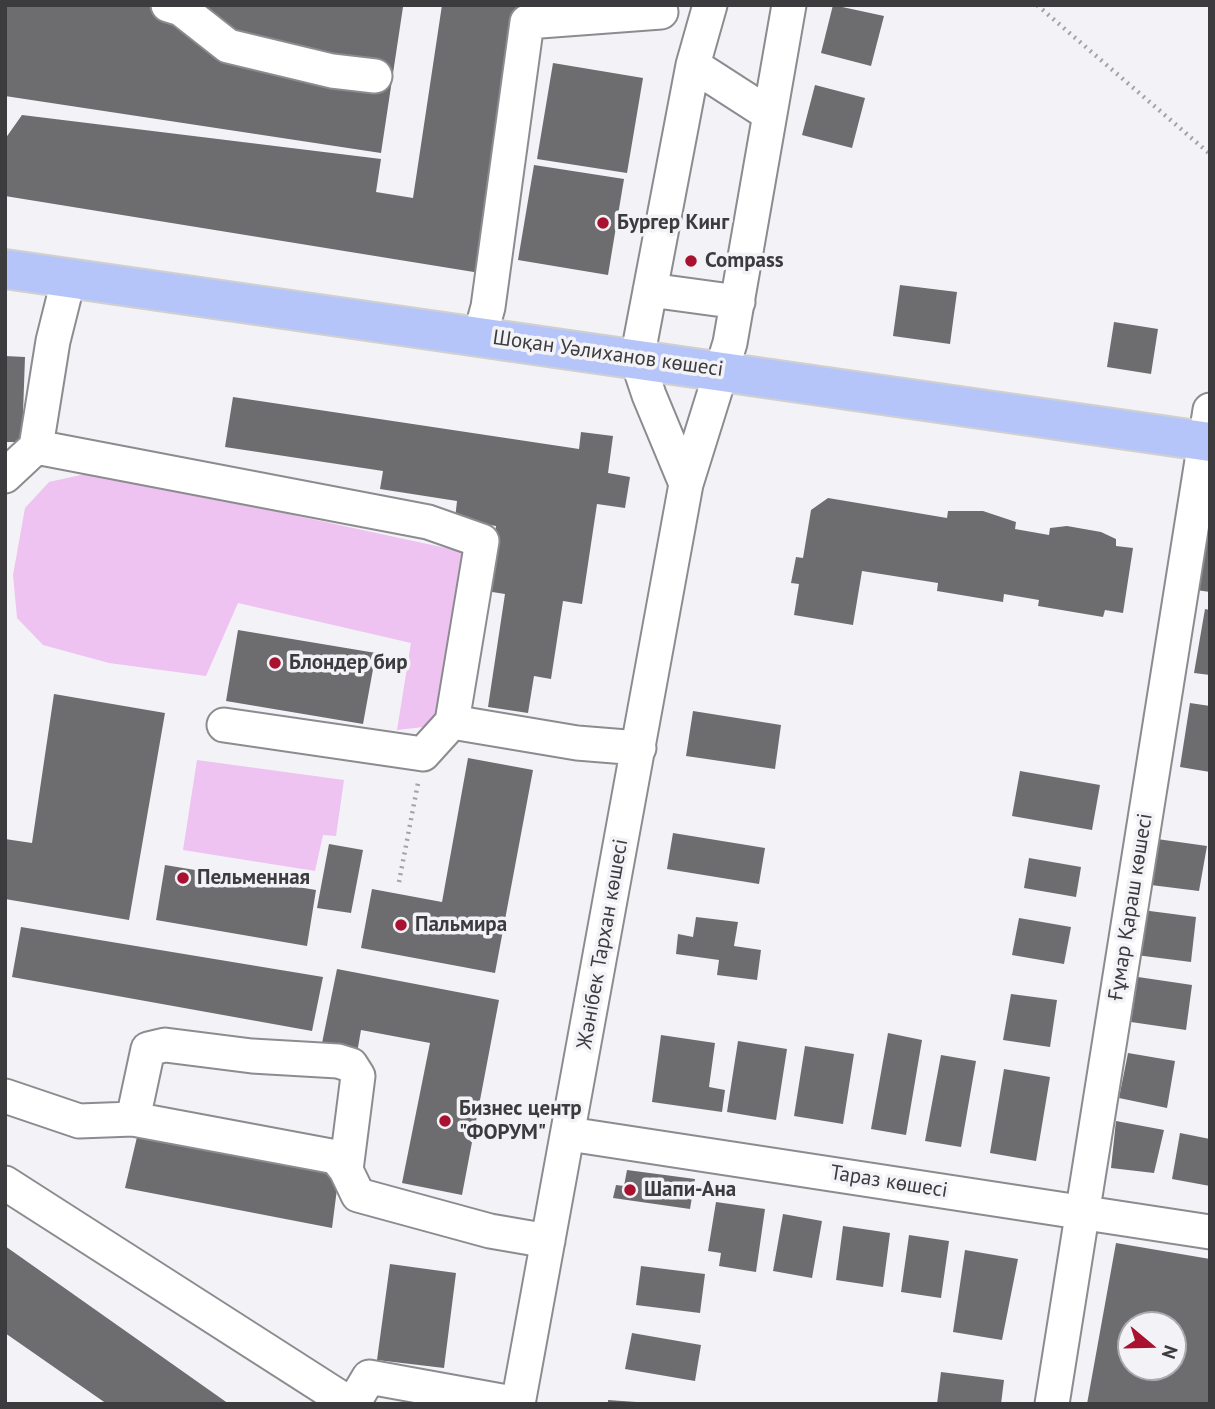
<!DOCTYPE html>
<html>
<head>
<meta charset="utf-8">
<style>
	body { margin:0 }
	#map { position:relative; width:1215px; height:1409px; overflow:hidden; background:#f3f3f7; font-family:"PT Sans",sans-serif }
	canvas { display:block }
	.frame { position:absolute; inset:0; border:7px solid #3c3c3e; pointer-events:none }
	.north { position:absolute; left:1117px; top:1311px; width:70px; height:70px; box-sizing:border-box; background:#f3f3f7; border:2px solid #aaaaad; border-radius:50%; rotate:109deg; font-size:19px; font-weight:700; line-height:28px; text-align:center; color:#3c3c3e }
	.north::after { content:''; display:block; margin:auto; width:24px; height:32px; background:#a91130; clip-path:polygon(50% 0,100% 100%,50% 72%,0 100%) }
</style>
</head>
<body>
<div id="map">
<canvas width="1215" height="1409"></canvas>
<div class="frame"></div>
<div class="north">N</div>
</div>
<script>
const context = document.querySelector('canvas').getContext('2d');
context.lineJoin = 'round';
function paint(path, color) { context.fillStyle = color; context.fill(path, 'evenodd'); }
const shape = rows => new Path2D(rows.map(r => 'M' + r).join(''));
function trace(path, color, width, dash) { context.strokeStyle = color; context.lineWidth = width; context.lineCap = dash ? 'butt' : 'round'; context.setLineDash(dash || []); context.stroke(path); }
function drawText(font, color, halo, rows, align = 'center') {
  context.font = font + ' "PT Sans",sans-serif'; context.lineWidth = 7; context.setLineDash([]); context.textBaseline = 'middle'; context.strokeStyle = halo; context.fillStyle = color; for (const [text, x, y, turn = 0] of rows) {
    context.save(); context.translate(x, y); context.rotate((+turn || 0) * Math.PI / 180); context.textAlign = isNaN(turn) ? turn : align; if (halo) context.strokeText(text, 0, 0); context.fillText(text, 0, 0); context.restore();
  }
}
const green = shape([
	[94,472,469,553,441,725,397,730,411,643,238,603,206,676,109,663,43,645,17,618,13,575,25,508,49,482],
	[197,760,344,780,336,836,323,835,315,871,183,850]
]);
const building = shape([
	[5,5,403,7,381,153,5,96],
	[442,5,521,5,480,273,5,196,5,139,22,115,381,159,376,192,413,198],
	[833,5,884,16,871,66,821,53],
	[553,63,643,78,627,173,537,159],
	[815,85,865,98,852,148,802,135],
	[534,165,624,179,608,275,518,260],
	[900,285,957,292,950,344,893,336],
	[1114,322,1158,329,1151,374,1107,367],
	[5,356,25,357,22,442,5,442],
	[233,397,579,449,581,432,613,436,608,473,630,477,625,508,597,504,582,604,563,601,551,679,534,676,528,713,488,707,505,594,486,591,496,526,455,519,457,501,380,489,383,471,225,447],
	[828,498,947,518,948,511,983,511,1016,522,1015,529,1049,535,1050,528,1067,526,1101,532,1116,539,1116,546,1133,548,1123,613,1105,610,1103,617,1038,606,1039,600,1004,594,1003,602,937,591,938,583,862,571,853,625,794,615,799,584,791,583,796,557,803,558,811,510],
	[1196,534,1210,536,1210,592,1189,589],
	[1205,609,1210,610,1210,675,1194,673],
	[238,630,376,653,363,724,226,701],
	[54,694,165,713,129,920,5,899,5,839,32,843],
	[1190,703,1210,706,1210,772,1180,767],
	[693,711,781,725,775,769,686,756],
	[468,758,533,770,495,973,361,948,372,889,442,902],
	[1020,771,1100,785,1092,830,1012,816],
	[673,833,765,848,759,884,667,869],
	[1157,839,1207,846,1199,891,1151,885],
	[329,844,363,850,351,913,317,908],
	[1029,858,1081,867,1076,897,1024,888],
	[165,865,316,890,307,946,156,920],
	[1142,910,1196,917,1191,962,1136,955],
	[696,917,738,922,734,946,761,950,757,980,717,975,719,960,676,954,678,934,693,937],
	[1019,918,1071,927,1064,964,1012,955],
	[21,927,323,977,312,1031,12,977],
	[337,969,499,1000,462,1195,402,1183,430,1043,361,1030,356,1059,320,1053],
	[1138,977,1192,985,1186,1030,1131,1022],
	[1011,994,1057,1000,1050,1047,1003,1040],
	[888,1033,922,1040,906,1135,871,1129],
	[661,1035,715,1043,709,1087,725,1090,722,1112,652,1102],
	[738,1041,787,1049,776,1120,727,1112],
	[805,1046,854,1054,843,1124,794,1116],
	[1128,1053,1175,1061,1167,1108,1119,1098],
	[941,1055,976,1061,961,1147,925,1141],
	[1004,1069,1050,1077,1036,1161,990,1153],
	[1116,1121,1164,1130,1154,1173,1111,1168],
	[1180,1133,1210,1139,1210,1186,1172,1179],
	[137,1137,339,1173,332,1228,125,1188],
	[627,1170,695,1179,690,1209,613,1198,616,1185,624,1186],
	[716,1202,765,1209,756,1272,719,1266,721,1253,708,1251],
	[783,1214,822,1221,812,1278,773,1271],
	[843,1226,890,1233,883,1287,836,1280],
	[909,1235,949,1241,941,1298,901,1292],
	[1116,1243,1210,1259,1210,1404,1087,1404],
	[1131,1325,1173,1325,1173,1367,1131,1367],
	[5,1246,229,1404,107,1404,5,1333],
	[965,1250,1018,1259,1002,1340,953,1332],
	[390,1264,456,1273,444,1368,377,1360],
	[641,1266,705,1274,700,1313,636,1305],
	[632,1333,701,1345,695,1381,625,1369],
	[941,1372,1004,1380,1001,1404,937,1404],
	[608,1400,636,1402,636,1404,608,1404]
]);
const path = shape([
	[1037,5,1210,154],
	[399,882,418,783]
]);
const minor = shape([
	[168,5,181,9,228,46,332,71,375,76],
	[693,65,769,114],
	[650,290,738,302],
	[480,336,488,307,527,22,661,12],
	[36,447,428,522,482,541,452,722,423,754,224,725],
	[5,476,36,447,53,341,68,281],
	[686,484,649,395,637,359,693,65,710,5],
	[452,722,577,743,639,748],
	[5,1096,79,1121,133,1119,336,1157,346,1170,358,1195,490,1231,548,1241],
	[133,1119,148,1049,165,1045,252,1056,338,1061,351,1065,358,1076,346,1170],
	[569,1134,1210,1232],
	[5,1183,350,1404],
	[353,1404,369,1377,518,1404],
	[518,1404,686,484,730,343,789,5],
	[1052,1404,1210,410]
]);
const major = shape([
	[5,269,1210,442]
]);
const markers = [
	[603,223,7,"#a91130"],
	[691,261,7,"#a91130"],
	[275,663,7,"#a91130"],
	[183,878,7,"#a91130"],
	[401,925,7,"#a91130"],
	[445,1121,7,"#a91130"],
	[630,1190,7,"#a91130"]
];
const poiNames = [
	["Бургер Кинг",617,223],
	["Compass",705,261],
	["Блондер бир",289,663],
	["Пельменная",197,878],
	["Пальмира",415,925],
	["Бизнес центр",459,1109],
	["\"ФОРУМ\"",459,1133],
	["Шапи-Ана",644,1190]
];
const streetNames = [
	["Шоқан Уәлиханов көшесі",608,354,8],
	["Ғұмар Қараш көшесі",1131,907,-81],
	["Жәнібек Тархан көшесі",603,944,-80],
	["Тараз көшесі",889,1182,9]
];
paint(green, '#eec2f1');
paint(building, '#6d6c6f');
trace(minor, '#8c8b8f', 37);
trace(major, '#d0d0d1', 42);
trace(path, '#a4a4a7', 4.5, [2, 5]);
trace(minor, '#fff', 33);
trace(major, '#b6c5f9', 38);
for (const [x, y, r, color] of markers) { const dot = new Path2D(); dot.arc(x, y, r, 0, 2 * Math.PI); context.fillStyle = color; context.fill(dot); trace(dot, '#f3f3f7', 2.5); }
drawText('bold 21px', '#3c3c3e', '#f3f3f7', poiNames, 'left');
drawText('21px', '#3c3c3e', '#f3f3f7', streetNames);
</script>
</body>
</html>
